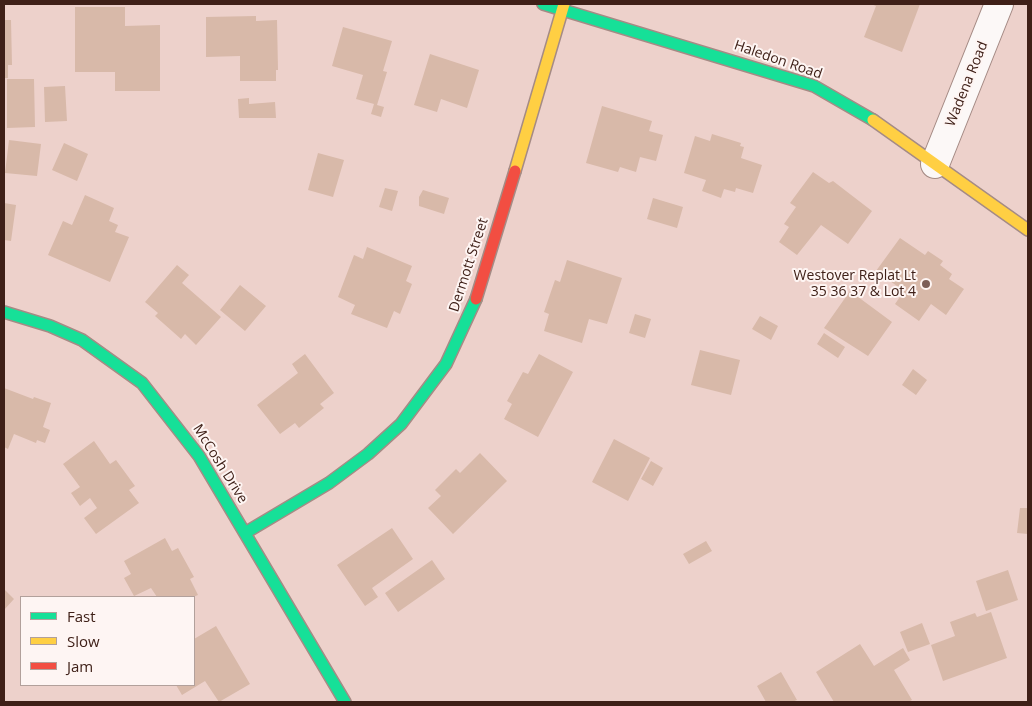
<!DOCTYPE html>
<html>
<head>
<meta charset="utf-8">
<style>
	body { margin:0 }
	#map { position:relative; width:1032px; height:706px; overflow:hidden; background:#edd1cb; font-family:"Open Sans",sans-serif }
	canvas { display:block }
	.frame { position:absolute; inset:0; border:5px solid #3f2018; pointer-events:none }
	.legend { position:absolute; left:20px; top:596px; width:175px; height:90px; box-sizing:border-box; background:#fef5f3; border:1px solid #b2a09b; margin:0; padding:6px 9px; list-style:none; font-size:15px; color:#3f2018 }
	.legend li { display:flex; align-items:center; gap:10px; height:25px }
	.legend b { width:25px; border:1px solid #b2a09b }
</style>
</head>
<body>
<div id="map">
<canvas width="1032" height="706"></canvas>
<div class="frame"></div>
<ul class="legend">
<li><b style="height:6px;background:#16e098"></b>Fast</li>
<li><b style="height:6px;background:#ffcf43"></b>Slow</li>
<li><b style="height:6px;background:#f24e42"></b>Jam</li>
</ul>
</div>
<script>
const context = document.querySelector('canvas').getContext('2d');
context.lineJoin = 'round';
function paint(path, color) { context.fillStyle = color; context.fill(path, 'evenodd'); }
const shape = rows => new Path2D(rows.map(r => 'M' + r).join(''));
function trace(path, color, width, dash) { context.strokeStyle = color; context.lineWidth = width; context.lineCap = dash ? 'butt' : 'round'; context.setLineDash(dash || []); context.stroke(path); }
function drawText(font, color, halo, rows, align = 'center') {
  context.font = font + ' "Open Sans",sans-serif'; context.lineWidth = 4; context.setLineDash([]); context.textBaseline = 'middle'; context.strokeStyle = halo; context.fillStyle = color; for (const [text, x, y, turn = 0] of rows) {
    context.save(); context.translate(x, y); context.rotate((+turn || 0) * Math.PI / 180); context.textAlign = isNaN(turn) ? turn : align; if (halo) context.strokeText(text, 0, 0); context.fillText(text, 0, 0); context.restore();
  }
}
const building = shape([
	[871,4,920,4,902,52,864,37,876,6],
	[75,7,125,7,125,26,160,25,160,91,115,91,115,72,75,72],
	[256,16,256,21,277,20,278,70,276,70,276,81,240,81,240,56,206,57,206,17],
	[4,20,11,20,12,65,8,65,8,78,4,78],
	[343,27,392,41,383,71,387,72,377,105,384,107,381,117,371,114,374,104,356,99,363,75,332,66],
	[430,54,479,70,467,108,441,99,437,112,414,105],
	[7,79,34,79,35,127,7,128],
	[65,86,67,121,45,122,44,87],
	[249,98,249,104,275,102,276,118,239,118,238,99],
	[602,106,652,121,649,131,663,135,656,161,640,157,636,172,620,167,618,172,586,163],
	[712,134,741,143,740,146,744,147,741,158,762,165,753,193,736,188,735,192,724,189,721,198,702,191,706,180,684,173,695,136,710,141],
	[9,140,41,144,37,176,5,173],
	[64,143,88,154,77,181,52,170],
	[318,153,344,160,333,197,308,190],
	[813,172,829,183,833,181,872,211,848,244,821,225,797,255,779,242,789,227,784,224,796,207,790,203],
	[385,188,398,191,392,211,379,207],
	[423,190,449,198,444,214,419,206,419,197],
	[85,195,114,208,109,221,118,225,115,232,129,237,110,282,48,255,63,221,72,225],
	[653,198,683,207,677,228,647,219],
	[4,203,16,205,11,241,4,240],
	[900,238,925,255,928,251,943,261,940,265,952,274,949,279,964,289,946,315,931,304,919,321,895,304,904,291,876,271],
	[367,247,412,266,406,281,412,284,400,314,394,311,387,328,351,314,355,305,338,297,354,255,363,259],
	[567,260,622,278,607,324,589,319,582,343,544,331,549,314,544,312,555,280,560,282],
	[177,265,189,275,182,283,221,317,196,345,185,334,181,339,155,316,158,313,145,302],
	[240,285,266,306,245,331,220,310],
	[850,291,892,322,868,356,824,328],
	[635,314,651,319,645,338,629,333],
	[760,316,778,326,771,340,752,329],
	[824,333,845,347,838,358,817,344],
	[700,350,740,360,731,395,691,385],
	[305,354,334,393,320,404,324,408,299,428,295,423,280,434,257,405,298,373,292,364],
	[539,354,573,372,538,437,504,419,512,404,507,401,523,372,528,374],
	[913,369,927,380,916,395,902,385],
	[4,388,33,399,34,397,51,403,43,427,50,430,45,443,37,440,36,443,14,434,8,449,4,447],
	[614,439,650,458,628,501,592,482],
	[94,441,110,464,116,460,135,486,129,490,139,503,96,534,84,518,97,508,90,498,80,506,71,493,80,487,63,464],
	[480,453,507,481,453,534,428,508,441,496,435,490,456,469,460,473],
	[651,461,663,468,653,486,641,479],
	[1020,508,1028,508,1028,534,1017,533],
	[392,528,413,559,372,588,378,597,365,606,337,565],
	[165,538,172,551,178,548,194,577,190,579,198,595,193,597,157,597,151,588,132,597,134,596,124,578,131,574,124,561],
	[706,541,712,551,689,564,683,554],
	[432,560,445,579,398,612,385,593],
	[1008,570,1018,600,986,611,976,581],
	[4,589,14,599,4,610],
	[991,612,1007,658,943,681,931,645,955,636,950,622,975,613,977,617],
	[922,623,930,644,908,652,900,632],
	[216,626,250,684,219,702,205,681,182,695,176,685,194,685,194,639],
	[860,644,874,666,903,648,910,660,894,670,912,700,908,702,834,702,816,672],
	[781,672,797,700,792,702,766,702,757,686]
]);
const street = shape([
	[935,164,999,4]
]);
const fast = shape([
	[543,4,814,86,873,120],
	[4,312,50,326,82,340,142,383,199,456,345,702],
	[245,533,329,483,368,454,401,424,446,364,476,299]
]);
const slow = shape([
	[873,120,1028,230],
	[515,171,564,4]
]);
const jam = shape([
	[476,299,515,171]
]);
const markers = [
	[926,284,5,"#7c5e57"]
];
const streetNames = [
	["Haledon Road",778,60,19],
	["Wadena Road",967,84,-68],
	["Dermott Street",469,265,-72],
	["McCosh Drive",220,464,58]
];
const poiNames = [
	["Westover Replat Lt",916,276],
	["35 36 37 & Lot 4",916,292]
];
paint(building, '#d8b9a9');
trace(street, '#a58b85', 30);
trace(fast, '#a58b85', 14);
trace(slow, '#a58b85', 14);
trace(jam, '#a58b85', 14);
trace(street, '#fcf8f7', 28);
trace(fast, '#16e098', 11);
trace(slow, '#ffcf43', 11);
trace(jam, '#f24e42', 11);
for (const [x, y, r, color] of markers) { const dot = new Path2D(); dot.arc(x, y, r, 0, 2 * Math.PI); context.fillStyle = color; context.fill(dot); trace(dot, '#fef5f3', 2); }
drawText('14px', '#3f2018', '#fef5f3', streetNames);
drawText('14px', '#3f2018', '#fef5f3', poiNames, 'right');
</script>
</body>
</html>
